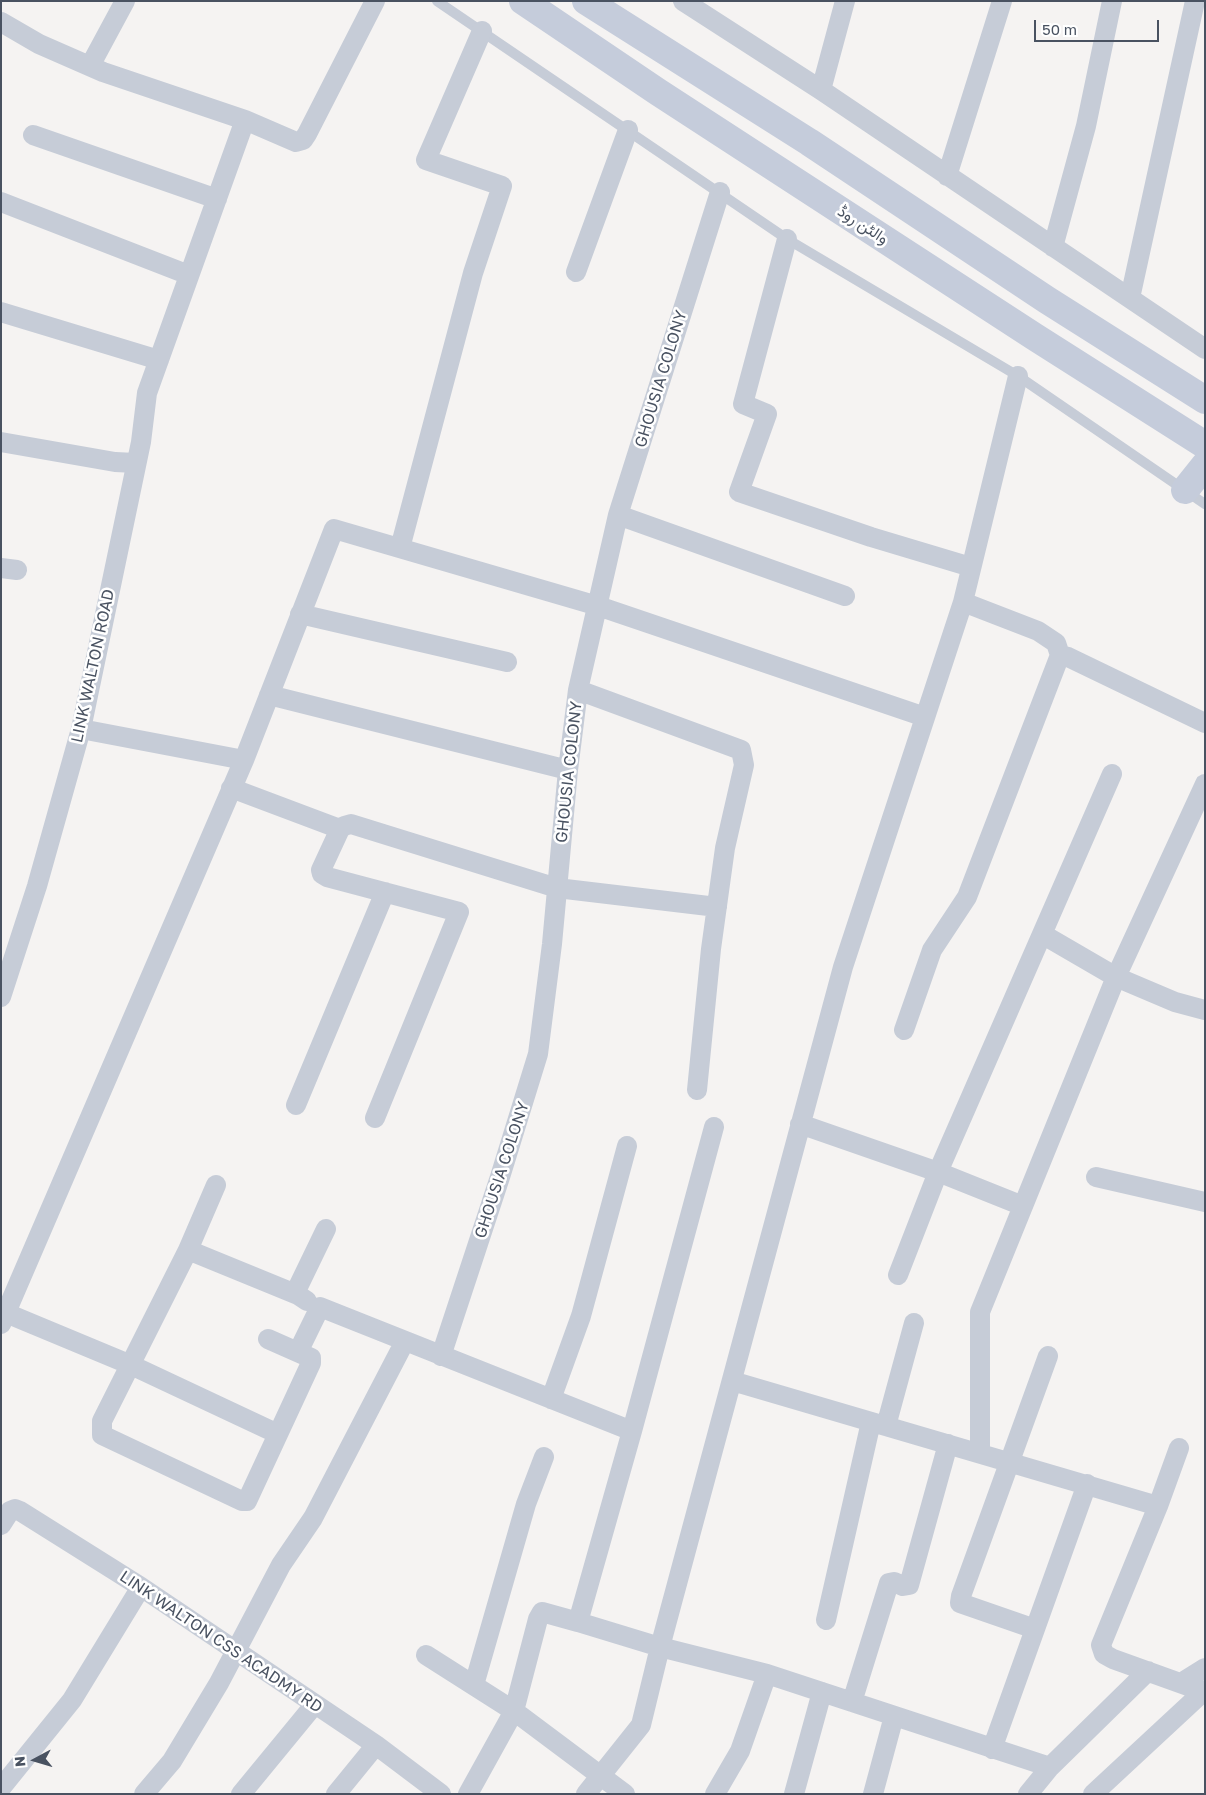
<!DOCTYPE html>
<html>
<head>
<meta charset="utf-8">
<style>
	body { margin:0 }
	#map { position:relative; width:1206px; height:1795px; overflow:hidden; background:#f5f3f2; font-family:"Golos Text",sans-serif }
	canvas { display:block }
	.frame { position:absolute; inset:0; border:2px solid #495261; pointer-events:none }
	.north { position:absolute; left:10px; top:1735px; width:50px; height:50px; -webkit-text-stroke:4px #fff; paint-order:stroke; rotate:264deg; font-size:14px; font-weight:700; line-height:20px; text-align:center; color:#495261 }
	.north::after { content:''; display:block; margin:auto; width:18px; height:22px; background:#495261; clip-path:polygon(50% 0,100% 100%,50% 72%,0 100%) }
	.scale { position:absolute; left:1034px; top:20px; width:125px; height:22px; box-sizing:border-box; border:2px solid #495261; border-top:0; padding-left:6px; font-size:15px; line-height:18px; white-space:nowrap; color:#495261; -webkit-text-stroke:4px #fff; paint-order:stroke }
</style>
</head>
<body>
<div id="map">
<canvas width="1206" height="1795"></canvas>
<div class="frame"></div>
<div class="north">N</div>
<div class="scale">50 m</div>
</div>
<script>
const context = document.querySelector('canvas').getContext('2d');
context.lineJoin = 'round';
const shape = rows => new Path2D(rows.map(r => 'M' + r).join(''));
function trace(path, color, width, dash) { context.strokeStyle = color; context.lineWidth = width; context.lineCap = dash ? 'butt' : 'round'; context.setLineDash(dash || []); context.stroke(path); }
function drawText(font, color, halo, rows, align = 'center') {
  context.font = font + ' "Golos Text",Vazirmatn,sans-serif'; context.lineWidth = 5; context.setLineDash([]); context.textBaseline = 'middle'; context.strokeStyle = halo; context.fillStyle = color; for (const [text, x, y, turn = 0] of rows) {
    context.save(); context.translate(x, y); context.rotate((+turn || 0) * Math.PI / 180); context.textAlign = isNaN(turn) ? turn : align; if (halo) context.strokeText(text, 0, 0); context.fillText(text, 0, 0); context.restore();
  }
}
const lane = shape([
	[437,1,787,239,1018,376,1205,504]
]);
const street = shape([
	[683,1,821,90,1205,349],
	[1,22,39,44,103,72,245,120,296,142,303,140,307,134,375,1],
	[90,66,125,1],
	[821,90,845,1],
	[33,135,217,199],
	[947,176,1002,1],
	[1,202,189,275],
	[787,239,743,404,767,414,739,492,871,537,971,567],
	[1053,247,1086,126,1112,1],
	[576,272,628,130],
	[1130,298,1195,1],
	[1,312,159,360],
	[1,442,115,462,136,463],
	[618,515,845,596],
	[400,548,473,273,502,186,426,160,482,31],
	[1,568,17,570],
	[300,614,507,662],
	[1060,655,1068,657,1205,723],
	[578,690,741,750,744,765,725,848,711,949,697,1090],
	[269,695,568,770],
	[81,729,244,760],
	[231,788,340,829],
	[1042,934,1116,977,1175,1002,1205,1010],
	[1,997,37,886,81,729,141,442,147,393,245,120],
	[904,1030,932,950,967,897,1060,655,1056,643,1038,631,963,602],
	[296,1105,385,892],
	[375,1118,459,912,327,877,322,874,321,870,340,829,344,826,351,824,557,888,717,907],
	[800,1124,938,1172,1023,1206],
	[1096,1177,1205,1202],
	[216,1185,188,1250,102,1421,102,1435,242,1501,247,1501,311,1363,311,1358,268,1339],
	[188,1250,298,1295],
	[898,1275,938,1172,1112,774],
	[307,1301,298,1295,297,1289,326,1229],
	[6,1313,131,1365,278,1434],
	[1,1324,244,760,334,529,598,606,925,717],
	[298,1352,320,1307,632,1431],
	[441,1356,500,1177,538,1054,552,944,568,770,578,690,618,515,720,192],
	[732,1381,1158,1506],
	[551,1399,581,1316,627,1146],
	[886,1426,914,1323],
	[1179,1448,1158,1506,1101,1645,1104,1654,1113,1659,1205,1692],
	[980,1453,980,1312,1116,977,1205,784],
	[1,1525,10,1511,15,1509,20,1511,141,1587,376,1745,441,1794],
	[826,1620,871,1422],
	[578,1622,660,1647,767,1674,1050,1767,1148,1671],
	[1035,1629,960,1603,961,1596,1048,1356],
	[426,1655,514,1711,625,1794],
	[1181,1683,1205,1668],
	[474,1685,526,1504,544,1457],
	[852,1702,889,1583,894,1582,903,1586,909,1585,948,1444],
	[992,1749,1087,1484],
	[1,1788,72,1700,141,1587],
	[144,1794,172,1761,219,1683,281,1565,313,1518,405,1341],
	[241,1794,315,1704],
	[336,1794,376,1745],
	[468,1794,514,1711,538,1619,542,1612,578,1622,632,1431,714,1127],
	[586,1794,641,1725,660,1647,843,967,963,602,1018,376],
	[715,1794,740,1751,767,1674],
	[794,1794,822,1692],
	[873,1794,894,1716],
	[1028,1794,1050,1767],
	[1093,1794,1204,1691]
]);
const secondary = shape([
	[523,1,658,92,1035,337,1205,445],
	[586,1,809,142,1047,300,1205,400],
	[1185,490,1205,465]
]);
const streetNames = [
	["والٹن روڈ",863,225,33],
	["GHOUSIA COLONY",661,379,-73],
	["LINK WALTON ROAD",93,666,-78],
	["GHOUSIA COLONY",569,772,-84],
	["GHOUSIA COLONY",502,1170,-72],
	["LINK WALTON CSS ACADMY RD",221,1642,34]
];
trace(lane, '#c6ccd7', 10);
trace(street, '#c6ccd7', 20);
trace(secondary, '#c5ccdb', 28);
drawText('16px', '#495261', '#fff', streetNames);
</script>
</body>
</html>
